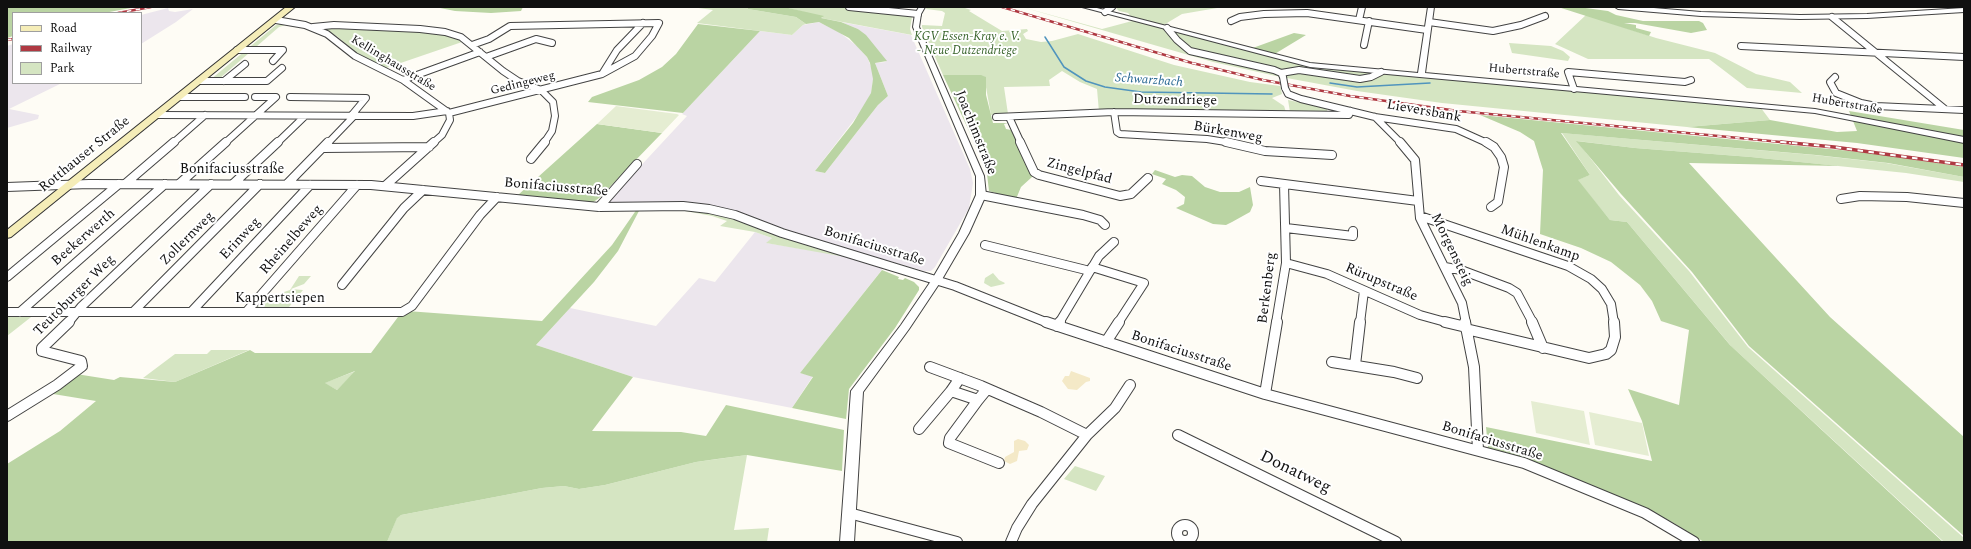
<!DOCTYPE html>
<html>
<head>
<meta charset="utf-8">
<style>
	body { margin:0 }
	#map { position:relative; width:1971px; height:549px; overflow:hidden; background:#fefcf5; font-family:Spectral,serif }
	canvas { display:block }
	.frame { position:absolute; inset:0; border:8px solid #101010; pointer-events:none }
	.legend { position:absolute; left:12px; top:12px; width:130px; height:72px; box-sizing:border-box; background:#fff; border:1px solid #9f9f9f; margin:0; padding:5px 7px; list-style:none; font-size:12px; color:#101010 }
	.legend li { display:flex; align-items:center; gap:8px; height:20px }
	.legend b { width:20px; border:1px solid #9f9f9f }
</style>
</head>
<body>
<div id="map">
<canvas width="1971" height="549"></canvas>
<div class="frame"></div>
<ul class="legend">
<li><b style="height:5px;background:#f5edb8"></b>Road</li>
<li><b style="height:5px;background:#af3942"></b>Railway</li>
<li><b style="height:11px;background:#d5e5c2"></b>Park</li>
</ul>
</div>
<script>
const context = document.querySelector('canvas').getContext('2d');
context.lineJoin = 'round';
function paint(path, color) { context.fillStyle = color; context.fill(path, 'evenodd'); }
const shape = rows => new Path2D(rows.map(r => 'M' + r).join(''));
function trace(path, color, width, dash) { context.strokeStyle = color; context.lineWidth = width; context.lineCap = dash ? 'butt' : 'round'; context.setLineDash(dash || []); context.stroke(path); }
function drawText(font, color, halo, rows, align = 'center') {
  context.font = font + ' Spectral,serif'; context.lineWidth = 4; context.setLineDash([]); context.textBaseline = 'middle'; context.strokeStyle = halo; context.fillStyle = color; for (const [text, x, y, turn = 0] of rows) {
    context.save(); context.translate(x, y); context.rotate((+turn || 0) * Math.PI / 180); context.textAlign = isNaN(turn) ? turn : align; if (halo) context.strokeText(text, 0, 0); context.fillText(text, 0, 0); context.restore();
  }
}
const industrial = shape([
	[168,8,169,11,175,12,193,9,176,22,141,44,141,15],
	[819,22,839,32,857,46,867,57,873,71,873,80,871,93,864,107,815,171,825,173,878,105,888,96,875,63,886,62,858,29,841,22,911,35,970,169,973,183,969,208,935,267,931,271,924,271,889,261,800,373,813,376,792,408,633,377,536,345,570,308,656,326,699,278,715,282,755,232,772,238,767,243,814,251,736,215,611,204,608,201,687,116,682,114,760,31,792,35,803,25],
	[13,44,13,83,62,83,9,109,39,115,38,119,7,128,7,46]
]);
const green = shape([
	[691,7,748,7,748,9,796,17,806,24,803,25,792,35,697,23,713,10],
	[784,7,837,7,910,15,912,17,910,29,912,35,821,18,823,17],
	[927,7,962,7,971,10,969,11,1002,31,1027,29,1028,31,1023,34,1026,39,1041,42,1052,41,1078,34,1174,65,1250,82,1280,86,1282,94,1272,98,1284,106,1287,115,1099,112,1097,89,1080,82,1062,71,1049,80,1050,86,1004,87,1008,114,991,115,984,76,943,75,922,27,922,25,942,26,945,13,942,11,926,9],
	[1022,7,1102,29,1136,20,1309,66,1761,108,1770,120,1687,127,1442,103,1357,91,1276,76,1213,62],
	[1118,7,1223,7,1182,14,1162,26,1133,19,1128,13,1119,11,1116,8],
	[1586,15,1656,38,1715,53,1756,74,1790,82,1802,93,1747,88,1709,59,1588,59,1555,44],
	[281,24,286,25,279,27,219,79,210,80,276,25],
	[329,27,437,33,456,38,462,42,386,68,355,52,338,37,325,29],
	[1509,43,1551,46,1563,51,1570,57,1568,61,1512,53],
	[1288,100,1327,108,1327,113,1290,112],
	[1562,133,1814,155,1886,163,1964,177,1964,182,1906,173,1751,157,1635,148,1577,141,1619,195,1689,271,1748,347,1964,538,1964,542,1944,542,1731,346,1627,222,1610,220,1577,180,1590,175],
	[669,207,722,212,874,262,766,243,772,238,755,232,720,226,727,221,712,216,685,211,639,211,640,209],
	[993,273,999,280,1005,283,1004,284,991,287,984,283,985,278],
	[299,276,311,276,304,284,291,289,303,290,289,307,256,307,275,295,290,290],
	[7,314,35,314,7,336],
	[211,350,249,350,175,382,143,378,175,354,207,354],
	[356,371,337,390,324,383],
	[747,455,734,530,769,528,767,542,387,542,397,517,401,515,542,488,564,486,579,489,605,485,696,462],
	[1075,466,1105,476,1096,491,1064,479]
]);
const forest = shape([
	[7,7,136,7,104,13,13,13,13,36,7,38],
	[435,7,523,7,521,11,491,13,455,11],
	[748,7,784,7,824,16,821,18,841,22,858,29,866,35,887,61,875,63,888,96,878,105,825,173,815,171,853,123,871,93,873,79,870,63,867,57,849,38,819,22,806,24,796,17,748,9],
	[1558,7,1578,7,1608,11,1616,15,1643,21,1699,21,1703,23,1707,30,1691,33,1635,23,1624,23,1636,25,1636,28,1651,32,1649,36],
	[698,24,760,31,683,113,588,102,592,97,639,80,662,67,676,54],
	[1294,33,1306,35,1273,55,1250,49],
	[943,75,981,75,986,77,986,95,993,123,1008,123,1004,124,1006,129,1011,130,1028,163,1032,177,1021,187,1016,199,989,191,987,174,983,161],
	[1849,111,1964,130,1964,158,1857,143,1687,127,1770,120,1837,132,1857,131],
	[1480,115,1871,153,1964,167,1964,177,1888,163,1816,155,1561,133,1590,175,1578,180,1610,220,1627,222,1730,345,1943,542,1704,542,1672,522,1643,508,1523,459,1488,448,1486,427,1652,461,1642,421,1628,389,1679,405,1689,330,1661,321,1652,301,1640,285,1611,262,1581,248,1540,234,1543,170,1534,141,1520,132],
	[597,124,662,133,599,198,592,203,518,195],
	[1576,141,1635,148,1751,157,1839,166,1689,163,1830,317,1964,437,1964,536,1749,346,1692,272,1621,194],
	[1155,170,1175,177,1182,175,1192,176,1205,187,1220,192,1239,192,1250,187,1253,205,1250,212,1232,222,1226,225,1213,224,1176,208,1184,204,1185,197,1176,190,1162,184,1166,179,1152,174],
	[637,209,640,209,618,251,594,282,536,345,633,377,592,431,681,432,706,436,726,405,844,430,842,471,747,455,717,459,696,462,605,485,579,489,564,486,542,488,401,515,397,518,387,542,7,542,7,464,60,431,96,401,47,393,76,374,114,380,120,377,175,382,250,350,255,353,371,353,401,313,407,311,542,321,612,245],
	[355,371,337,390,325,383],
	[882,270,899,277,898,279,903,280,905,278,914,282,919,287,919,290,895,328,849,389,846,419,792,408,813,377,800,373]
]);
const sand = shape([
	[1071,371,1090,378,1090,381,1086,382,1077,390,1068,389,1062,381,1065,376,1069,376],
	[1018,439,1025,441,1029,445,1027,450,1019,451,1017,461,1010,464,1004,461,1005,457,1014,452,1014,441]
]);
const pitch = shape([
	[616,106,677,114,679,115,662,133,597,124],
	[1531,401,1584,411,1590,445,1536,433],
	[1589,412,1642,423,1649,456,1595,445]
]);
const stream = shape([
	[1045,37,1064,67,1086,81,1105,87,1141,92,1272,94],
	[1330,83,1357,87,1430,83]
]);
const minorFar2 = shape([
	[849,7,918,14],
	[1105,12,1112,7],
	[1832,17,1945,109],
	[276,20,305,25,327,34,355,56,403,80,449,113,450,120,442,135,433,143],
	[1359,20,1362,7],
	[1231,21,1240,17,1264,14,1307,13,1427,30],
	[1429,22,1493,31,1521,25,1545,16],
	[313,27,334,25,420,29,445,32,461,37,503,71,518,81,541,90,553,102,555,116,552,131,544,143],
	[1167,28,1177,40,1190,51,1274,70,1281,73,1283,77],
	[1364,45,1369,21],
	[1741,46,1964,57],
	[237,50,283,50,273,61],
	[486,57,536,39,552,43],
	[1281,73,1299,70,1360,79,1371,77,1381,72],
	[602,74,617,50,643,23],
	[1835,77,1830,82,1836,93,1861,103,1876,106,1964,110],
	[403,80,480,52],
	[199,81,267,81,282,68],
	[224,81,245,64],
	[1285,88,1288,94,1301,99,1375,117,1456,129,1487,143],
	[1574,89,1568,72,1685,82,1691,80],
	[179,97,245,97],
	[290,97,366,98,351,116],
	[1114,112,1117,132,1120,134,1207,139,1232,143],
	[449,113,602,74,635,56,652,36,659,23,510,26,489,39,472,45],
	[157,115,413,116,447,111],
	[996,117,1114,112,1349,115,1351,111],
	[1009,117,1021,143],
	[1375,117,1401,143],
	[173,143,205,115],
	[225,143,276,97,255,97],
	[277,143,305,116],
	[328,143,354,116]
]);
const minorFar1 = shape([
	[1020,142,1034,172,1039,175,1120,196,1131,194,1148,178],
	[1226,142,1265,151,1332,155],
	[1400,142,1415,160,1420,218,1462,303,1466,323],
	[1486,142,1494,147,1501,157,1504,167,1498,202,1491,207],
	[323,148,429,147],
	[531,159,545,142],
	[1261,181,1418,201],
	[125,184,174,142],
	[179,184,226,142],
	[233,184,278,142],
	[287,184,328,142],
	[385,186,434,142],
	[7,187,89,184,371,185,599,207,683,206,709,209,735,215,782,233,955,286,1048,323],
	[981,195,1083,215,1100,220,1105,225],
	[1841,199,1860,196,1907,197,1964,203],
	[599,207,637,164],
	[1420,216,1568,266,1591,279,1602,289,1611,304,1614,323],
	[1286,228,1353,236,1353,231],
	[985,245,1090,271],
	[1286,263,1327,274,1420,315,1449,323],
	[1092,267,1144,283,1118,323],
	[1445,267,1461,270,1509,288,1517,293,1533,323],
	[7,277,119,184],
	[342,285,404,208,423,190],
	[134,311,260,184],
	[192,311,310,185],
	[247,311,357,185],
	[7,312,402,312,412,306,480,215,497,197],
	[20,312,165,184],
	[68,323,81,307,211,184],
	[1059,323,1099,256,1114,242],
	[1276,323,1286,263,1284,184],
	[1360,323,1364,291]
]);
const minor = shape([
	[1046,322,1265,394,1524,463,1645,513,1694,542],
	[1445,322,1466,327],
	[1465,322,1474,367,1478,450],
	[1532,322,1543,348],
	[1057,326,1060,322],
	[1466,329,1589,358,1606,354,1611,350,1615,337,1614,322],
	[1106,342,1119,322],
	[1332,362,1394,372,1417,378],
	[1355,365,1360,322],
	[930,367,981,386,1041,412,1087,435],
	[960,378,951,391,978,400,987,389],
	[1265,394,1277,322],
	[978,400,950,438,949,443,999,463],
	[7,416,57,385,82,366,81,361,42,351,42,348,69,322],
	[919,429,951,391],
	[1178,435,1396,542],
	[849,513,957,542],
	'1177 533a8 8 0 1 1 16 0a8 8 0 1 1-16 0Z',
	[1011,542,1017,528,1032,504,1087,435,1115,408,1130,385]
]);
const tertiary = shape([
	[919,7,925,7,921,14,919,27,984,176,986,195,969,233,941,281,909,329,863,392,854,542,840,542,851,391,901,325,931,281,959,233,976,195,976,176,913,27,915,14,919,7],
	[1082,7,1093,7,1310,63,1418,73,1428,7,1434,7,1425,73,1815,109,1964,137,1964,143,1815,113,1310,67,1082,7],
	[1615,7,1642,7,1701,12,1800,15,1867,14,1964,8,1964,12,1867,18,1800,19,1701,16,1618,9,1615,7]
]);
const secondary = shape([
	[286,7,295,7,11,237,7,238,7,230,286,7]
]);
const railFar1 = shape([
	[1002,7,1192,63,1263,80,1350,96,1458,111,1791,143],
	[118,13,151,7],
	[7,40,13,39]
]);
const rail = shape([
	[1781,142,1834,147,1964,165]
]);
const minorBridge = shape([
	[1283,77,1285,88]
]);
const farParknames = [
	["KGV Essen-Kray e. V.",967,38],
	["- Neue Dutzendriege",967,52]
];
const farStreetnames = [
	["Kellinghausstraße",393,64,31],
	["Hubertstraße",1524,72,5],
	["Gedingeweg",523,84,-14],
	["Hubertstraße",1847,105,10]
];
const farWaternames = [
	["Schwarzbach",1149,81,4]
];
const streetNames = [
	["Dutzendriege",1175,101,1],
	["Lieversbank",1424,112,10],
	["Joachimstraße",975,133,68],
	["Bürkenweg",1228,133,10],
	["Rotthauser Straße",85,155,-39],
	["Bonifaciusstraße",232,170],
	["Zingelpfad",1079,172,15],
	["Bonifaciusstraße",556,188,5],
	["Beekerwerth",84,238,-41],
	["Zollernweg",188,239,-45],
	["Erinweg",241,239,-47],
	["Rheinelbeweg",292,240,-49],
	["Mühlenkamp",1540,244,20],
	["Bonifaciusstraße",874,247,17],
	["Morgensteig",1451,250,64],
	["Rürupstraße",1381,283,23],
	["Berkenberg",1268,288,-83],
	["Teutoburger Weg",75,296,-45],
	["Kappertsiepen",280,299],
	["Bonifaciusstraße",1181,352,18],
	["Bonifaciusstraße",1492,442,17]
];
const nearStreetnames = [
	["Donatweg",1295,473,26]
];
paint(industrial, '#ece6ed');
paint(green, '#d5e5c2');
paint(forest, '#bad4a3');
paint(sand, '#f4e9c7');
paint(pitch, '#e5edd2');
trace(stream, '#5094bd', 1.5);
trace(minorFar2, '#434343', 8);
trace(minorFar1, '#434343', 10);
trace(minor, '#434343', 12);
trace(tertiary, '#434343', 2);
trace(secondary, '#323232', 2);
trace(minorFar2, '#fff', 6);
trace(minorFar1, '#fff', 8);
trace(minor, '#fff', 10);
paint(tertiary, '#fff');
paint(secondary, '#f5edb8');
trace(railFar1, '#af3942', 2.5);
trace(rail, '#af3942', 3.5);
trace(railFar1, '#fff', 1.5, [4.5]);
trace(rail, '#fff', 2, [5.5]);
trace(minorBridge, '#434343', 8, []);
trace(minorBridge, '#fff', 6);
drawText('italic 12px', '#356128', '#fff', farParknames);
drawText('12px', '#101010', '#fff', farStreetnames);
drawText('italic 13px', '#286793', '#fff', farWaternames);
drawText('14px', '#101010', '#fff', streetNames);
drawText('17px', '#101010', '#fff', nearStreetnames);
</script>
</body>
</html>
